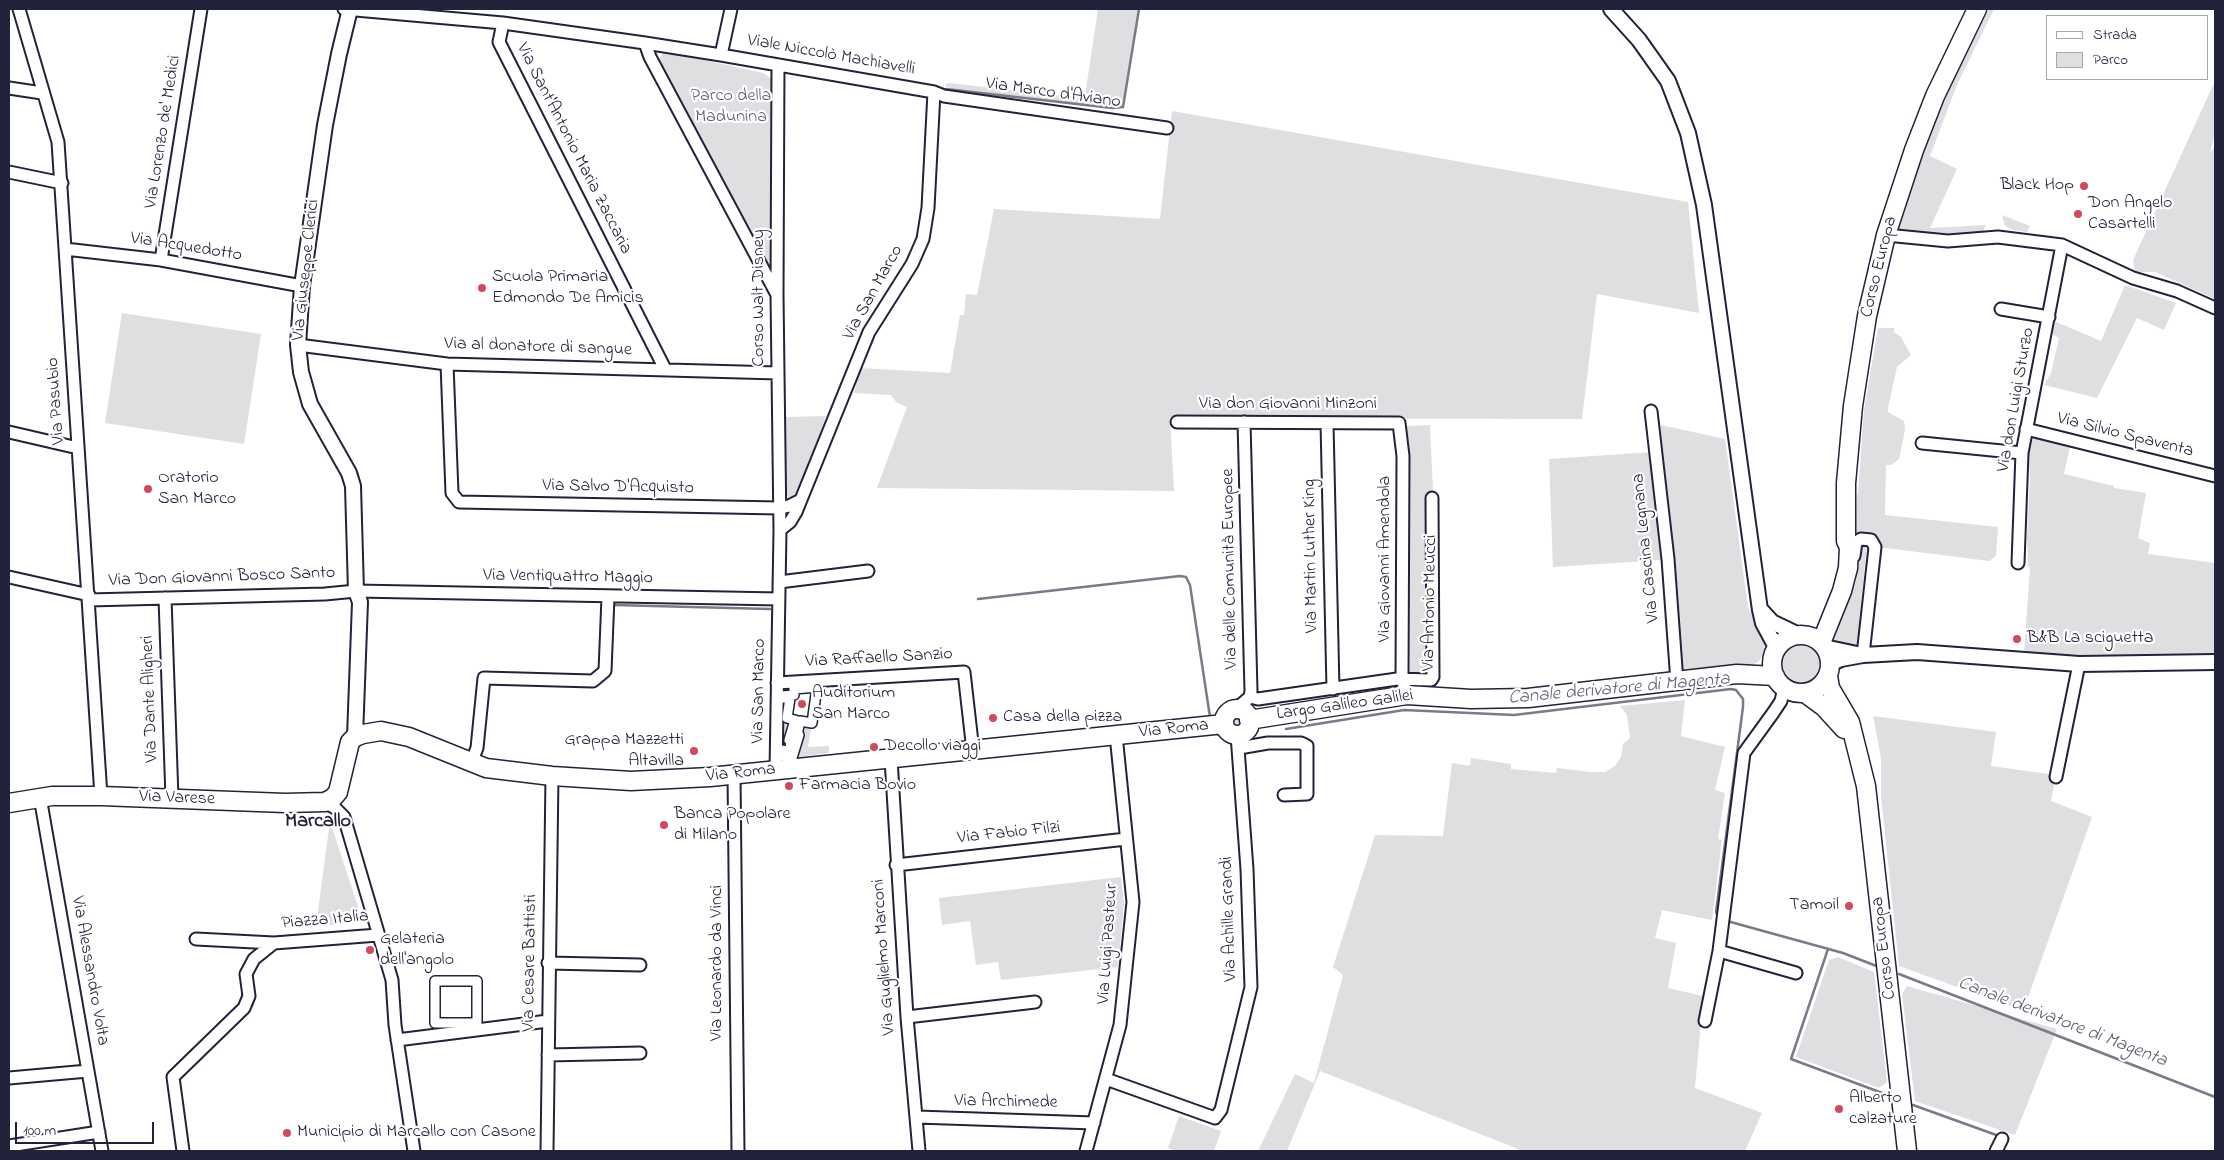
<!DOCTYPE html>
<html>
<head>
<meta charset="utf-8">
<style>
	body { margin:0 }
	#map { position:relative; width:2224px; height:1160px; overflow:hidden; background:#fff; font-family:"Indie Flower",sans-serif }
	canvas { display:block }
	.frame { position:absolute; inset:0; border:10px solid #22223b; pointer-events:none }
	.legend { position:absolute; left:2046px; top:15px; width:162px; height:65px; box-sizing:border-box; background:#fff; border:1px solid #a7a7b1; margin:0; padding:6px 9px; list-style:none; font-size:15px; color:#22223b }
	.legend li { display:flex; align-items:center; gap:10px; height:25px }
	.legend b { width:25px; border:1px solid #a7a7b1 }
	.scale { position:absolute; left:15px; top:1122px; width:139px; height:22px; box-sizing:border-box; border:2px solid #22223b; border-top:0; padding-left:6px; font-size:15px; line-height:18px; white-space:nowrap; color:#22223b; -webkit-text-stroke:4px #fff; paint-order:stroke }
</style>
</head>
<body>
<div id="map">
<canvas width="2224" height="1160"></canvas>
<div class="frame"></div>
<ul class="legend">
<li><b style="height:6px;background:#fff"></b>Strada</li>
<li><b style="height:14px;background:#dfdfe2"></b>Parco</li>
</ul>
<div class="scale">100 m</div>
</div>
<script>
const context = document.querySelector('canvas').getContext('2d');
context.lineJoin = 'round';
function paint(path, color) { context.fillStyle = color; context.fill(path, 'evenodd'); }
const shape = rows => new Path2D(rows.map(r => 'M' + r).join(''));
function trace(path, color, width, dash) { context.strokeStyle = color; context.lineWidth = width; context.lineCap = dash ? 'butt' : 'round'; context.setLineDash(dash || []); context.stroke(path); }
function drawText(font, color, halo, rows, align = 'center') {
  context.font = font + ' "Indie Flower",sans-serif'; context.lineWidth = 4.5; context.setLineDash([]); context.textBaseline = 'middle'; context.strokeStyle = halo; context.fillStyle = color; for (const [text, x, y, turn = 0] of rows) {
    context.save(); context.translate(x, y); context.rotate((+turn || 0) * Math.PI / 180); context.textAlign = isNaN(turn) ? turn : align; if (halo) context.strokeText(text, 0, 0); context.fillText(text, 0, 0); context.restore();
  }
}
const green = shape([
	[1098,9,1138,9,1123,101,1085,96],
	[1989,9,1994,9,1957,85,1930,156,1957,169,1930,228,1986,225,1981,235,1953,238,1899,233,1898,230,1918,168,1942,104],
	[664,51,763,73,772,79,772,271,659,59],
	[2215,81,2215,134,2210,153,2215,145,2215,299,2155,272,2135,272,2133,260],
	[949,83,1114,102,1123,104,1121,107,1110,107,952,89,944,85],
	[1172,111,1688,202,1699,313,1597,294,1582,419,1170,418,1174,491,877,488,907,407,896,402,891,395,854,393,860,368,950,373,960,315,964,315,966,294,977,295,994,209,1160,219],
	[2002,215,2030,226,2027,232,2013,230,2005,226],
	[2125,285,2176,303,2164,330,2137,318,2097,398,2044,385,2051,373,2059,338,2053,335,2052,329,2054,321,2101,341],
	[122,313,261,334,244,444,105,423],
	[1878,328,1894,328,1894,332,1901,337,1911,355,1897,367,1888,408,1888,412,1904,421,1905,430,1899,459,1891,465,1886,465,1885,515,1998,527,1996,556,1989,561,1878,547,1873,537,1868,534,1856,535,1857,494,1858,493,1864,410],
	[826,416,801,487,794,496,790,497,786,495,785,417],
	[1430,425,1433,492,1428,493,1428,674,1410,674,1408,446,1406,426],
	[1661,425,1725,439,1748,607,1764,639,1765,649,1764,655,1758,662,1747,668,1680,675,1658,436],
	[2035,438,2070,446,2064,474,2114,486,2114,488,2146,493,2138,538,2150,543,2148,554,2215,563,2215,657,2070,659,2024,654,2030,568,2028,566,2027,536,2030,477,2028,450,2032,440],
	[1653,452,1662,560,1553,567,1549,459],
	[1860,544,1867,544,1859,621,1860,633,1858,648,1833,642,1832,640,1833,632,1856,582],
	'1780 663a21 21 0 1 1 42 0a21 21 0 1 1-42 0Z',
	[781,698,790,698,787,718,795,720,790,749,781,750],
	[1685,700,1681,736,1725,747,1715,790,1725,793,1718,839,1722,840,1712,920,1662,910,1655,938,1676,943,1668,988,1707,997,1701,1022,1695,1088,1762,1113,1745,1151,1518,1151,1518,1149,1320,1071,1287,1151,1258,1151,1295,1074,1314,1083,1343,975,1333,967,1375,835,1443,836,1452,763,1470,766,1471,758,1511,764,1511,769,1556,773,1557,768,1590,772,1605,772,1615,766,1621,757,1623,744,1630,738,1627,715,1620,706],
	'1228 722a8 8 0 1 1 16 0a8 8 0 1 1-16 0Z',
	[1873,716,1996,732,1991,766,2056,775,2051,801,2092,817,2025,1006,2026,1012,1899,966,1881,796,1881,758],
	[800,721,812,723,808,747,829,746,829,753,792,758],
	[330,821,363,922,316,926],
	[1121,877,1124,903,1118,967,1001,980,998,962,976,965,970,921,942,925,939,898],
	[1838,957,1874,972,1887,1082,1879,1088,1796,1057,1829,960],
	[1907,986,2057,1029,2015,1135,1915,1101,1902,994],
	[1179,1116,1221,1131,1214,1151,1177,1151,1168,1148]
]);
const stream = shape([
	[946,89,1112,108,1123,107,1139,9],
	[978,599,1180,576,1186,577,1190,585,1210,717],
	[614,605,770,609],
	[1286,729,1404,710,1514,715,1731,689,1736,690,1743,699,1743,707,1716,912,1719,919],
	[1727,921,1843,953,1879,967],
	[1828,949,1791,1059,1893,1097],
	[1899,974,2215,1097],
	[1913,1105,1999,1136]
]);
const pedestrian = shape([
	[817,687,812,723,800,721,797,735,799,735,792,758,786,758,782,754,781,750,787,751,790,749,791,741,789,740,795,720,787,718,790,698,781,698,781,696,794,695,794,689,817,687],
	[435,981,477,981,477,1023,435,1023,435,981]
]);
const minor = shape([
	[19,9,58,142,101,796],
	[344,9,503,23,645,43,721,55,934,92,944,96,1167,128],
	[503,23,499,42,665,369],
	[645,43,650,57,776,293],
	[721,55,731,9],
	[9,88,42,93],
	[9,172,62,183],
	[1886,235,1948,241,1998,237,2062,245,2133,278,2177,291,2215,308],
	[65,249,161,260,302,286],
	[161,260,201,9],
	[2001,309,2049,317],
	[298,345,447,364,778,373],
	[447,364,452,493,459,502,779,508,789,506,801,500],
	[1651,411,1668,559,1677,682],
	[1177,422,1399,423,1403,456,1402,679,1407,695],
	[1327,423,1333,689],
	[2026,429,2215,476],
	[9,432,78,448],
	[1922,443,2022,453],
	[780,530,790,522,796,512,869,332,912,264,923,239,928,208,934,92],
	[1854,556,1856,542,1861,539,1871,540,1875,547,1863,655],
	[2018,563,2022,453,2062,245],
	[9,577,89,595],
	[779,582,868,571],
	[165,598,172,798],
	[89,600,325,594,356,591,779,599],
	[777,683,964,672,973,751],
	[1250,697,1258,699,1397,679,1431,680,1433,677,1432,498],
	[1236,709,1250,697,1251,691,1244,422],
	[1239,748,1268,743,1301,743,1307,746,1307,794,1284,795],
	[891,759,907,1017,919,1151],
	[471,763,477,748,484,678,593,681,605,671,608,597],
	[776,770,780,530,777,294,778,65],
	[734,774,738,1151],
	[2056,777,2079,664],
	[40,797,102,1151],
	[325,802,335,808,344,817,392,980,395,1025,414,1151],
	[896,865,1126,839],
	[196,939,274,943],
	[1719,951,1796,973],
	[548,963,640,965],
	[907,1017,1035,1002],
	[1705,1021,1719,951,1744,753,1773,713,1781,701,1784,687],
	[397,1040,548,1021],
	[548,1055,640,1053],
	[9,1078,88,1071],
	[1106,1079,1215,1118,1221,1110,1251,987,1247,869,1237,735],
	[917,1117,1094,1123],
	[9,1146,99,1132],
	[183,1151,173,1077,244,1008,249,996,246,974,254,959,274,943,378,935],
	[547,1151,552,776],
	[1086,1151,1120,1025,1133,902,1116,735],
	[1996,1151,2002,1139]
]);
const tertiary = shape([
	[350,9,339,54,325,125,302,286,298,345,301,372,310,404,349,473,353,486,356,591,360,602,355,737],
	[1611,9,1639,40,1668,81,1688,133,1704,205,1760,610,1763,623,1777,649],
	[1761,610,1772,622,1799,635],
	[1824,647,1857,654],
	[1830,664,1841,659,1863,655,1917,652,2079,664,2215,662]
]);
const primary = shape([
	'1772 664a29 29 0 1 1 58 0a29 29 0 1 1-58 0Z',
	[1821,643,1842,591,1848,568,1849,547,1846,541,1846,483,1853,406,1867,316,1886,235,1914,150,1935,96,1977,9],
	[1828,676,1830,688,1850,722,1866,786,1907,1151],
	[1805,693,1824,707,1844,729],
	'1224 722a13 13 0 1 1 26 0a13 13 0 1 1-26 0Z',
	[1249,720,1407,695,1471,699,1528,698,1737,674,1775,676],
	[9,803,52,796,101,796,285,803,325,802,333,798,338,792,350,742,355,737,363,734,381,731,409,737,486,768,552,776,631,781,710,777,1224,724]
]);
const markers = [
	[2084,186,5,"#d1495b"],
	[2078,214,5,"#d1495b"],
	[482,288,5,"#d1495b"],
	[148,489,5,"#d1495b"],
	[2017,639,5,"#d1495b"],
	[802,704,5,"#d1495b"],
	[993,718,5,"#d1495b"],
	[874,747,5,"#d1495b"],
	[694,751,5,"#d1495b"],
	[789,786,5,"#d1495b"],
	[664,825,5,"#d1495b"],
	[1849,906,5,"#d1495b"],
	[370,950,5,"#d1495b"],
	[1839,1109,5,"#d1495b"],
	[287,1133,5,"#d1495b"]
];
const streetNames = [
	["Viale Niccolò Machiavelli",831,56,10],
	["Via Marco d'Aviano",1053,94,8],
	["Via Lorenzo de' Medici",164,132,-81],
	["Via Sant'Antonio Maria Zaccaria",573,149,63],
	["Via Acquedotto",186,248,9],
	["Corso Europa",1880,267,-76],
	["Via Giuseppe Clerici",307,270,-84],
	["Via San Marco",874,293,-61],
	["Corso Walt Disney",760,298,-90],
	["Via al donatore di sangue",538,348,2],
	["Via don Luigi Sturzo",2017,400,-80],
	["Via Pasubio",57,401,-94],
	["Via don Giovanni Minzoni",1288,405],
	["Via Silvio Spaventa",2125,436,14],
	["Via Salvo D'Acquisto",618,488,1],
	["Via Cascina Legnana",1647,548,-96],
	["Via Martin Luther King",1312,556,-91],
	["Via Giovanni Amendola",1386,559,-90],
	["Via delle Comunità Europee",1231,569,-91],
	["Via Don Giovanni Bosco Santo",222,578,-2],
	["Via Ventiquattro Maggio",568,578,1],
	["Via Antonio Meucci",1431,603,-89],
	["Via Raffaello Sanzio",879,659,-3],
	["Via San Marco",760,691,-89],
	["Via Dante Aligheri",151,699,-92],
	["Largo Galileo Galilei",1345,706,-8],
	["Via Roma",1174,730,-6],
	["Via Roma",741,774,-6],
	["Via Varese",177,799,2],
	["Via Fabio Filzi",1009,834,-6],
	["Via Achille Grandi",1230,919,-92],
	["Piazza Italia",325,921,-5],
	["Via Luigi Pasteur",1109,944,-86],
	["Corso Europa",1885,948,-97],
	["Via Guglielmo Marconi",885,957,-94],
	["Via Cesare Battisti",531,963,-89],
	["Via Leonardo da Vinci",718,963,-90],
	["Via Alessandro Volta",89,971,80],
	["Via Archimede",1006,1103,1]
];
const parkNames = [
	["Parco della",731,97],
	["Madunina",731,118]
];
const poiNames = [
	["Black Hop",2074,186,"right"],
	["Don Angelo",2088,204],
	["Casartelli",2088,225],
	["Scuola Primaria",492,278],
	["Edmondo De Amicis",492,299],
	["Oratorio",158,479],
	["San Marco",158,500],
	["B&B La sciguetta",2027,639],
	["Auditorium",812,694],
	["San Marco",812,715],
	["Casa della pizza",1003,718],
	["Grappa Mazzetti",684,741,"right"],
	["Altavilla",684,762,"right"],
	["Decollo viaggi",884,747],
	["Farmacia Bovio",799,786],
	["Banca Popolare",674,815],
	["di Milano",674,836],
	["Tamoil",1839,906,"right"],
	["Gelateria",380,940],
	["dell'angolo",380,961],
	["Alberto",1849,1099],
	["calzature",1849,1120],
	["Municipio di Marcallo con Casone",297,1133]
];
const waterNames = [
	["Canale derivatore di Magenta",1619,690,-5],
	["Canale derivatore di Magenta",2062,1023,21]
];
const quarterNames = [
	["Marcallo",318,823]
];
paint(green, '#dfdfe2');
trace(stream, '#7a7a88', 2.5);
trace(pedestrian, '#22223b', 12);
trace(minor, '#22223b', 15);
trace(tertiary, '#22223b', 18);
trace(primary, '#22223b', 21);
trace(pedestrian, '#fff', 9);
trace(minor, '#fff', 11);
trace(tertiary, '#fff', 14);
trace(primary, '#fff', 18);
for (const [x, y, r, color] of markers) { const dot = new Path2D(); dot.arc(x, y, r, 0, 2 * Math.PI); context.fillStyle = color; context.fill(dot); trace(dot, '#fff', 2); }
drawText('18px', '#22223b', '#fff', streetNames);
drawText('18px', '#5b5b6d', '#fff', parkNames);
drawText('18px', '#22223b', '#fff', poiNames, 'left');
drawText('italic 19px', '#5c5c6f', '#fff', waterNames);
drawText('bold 20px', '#22223b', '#fff', quarterNames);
</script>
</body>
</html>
